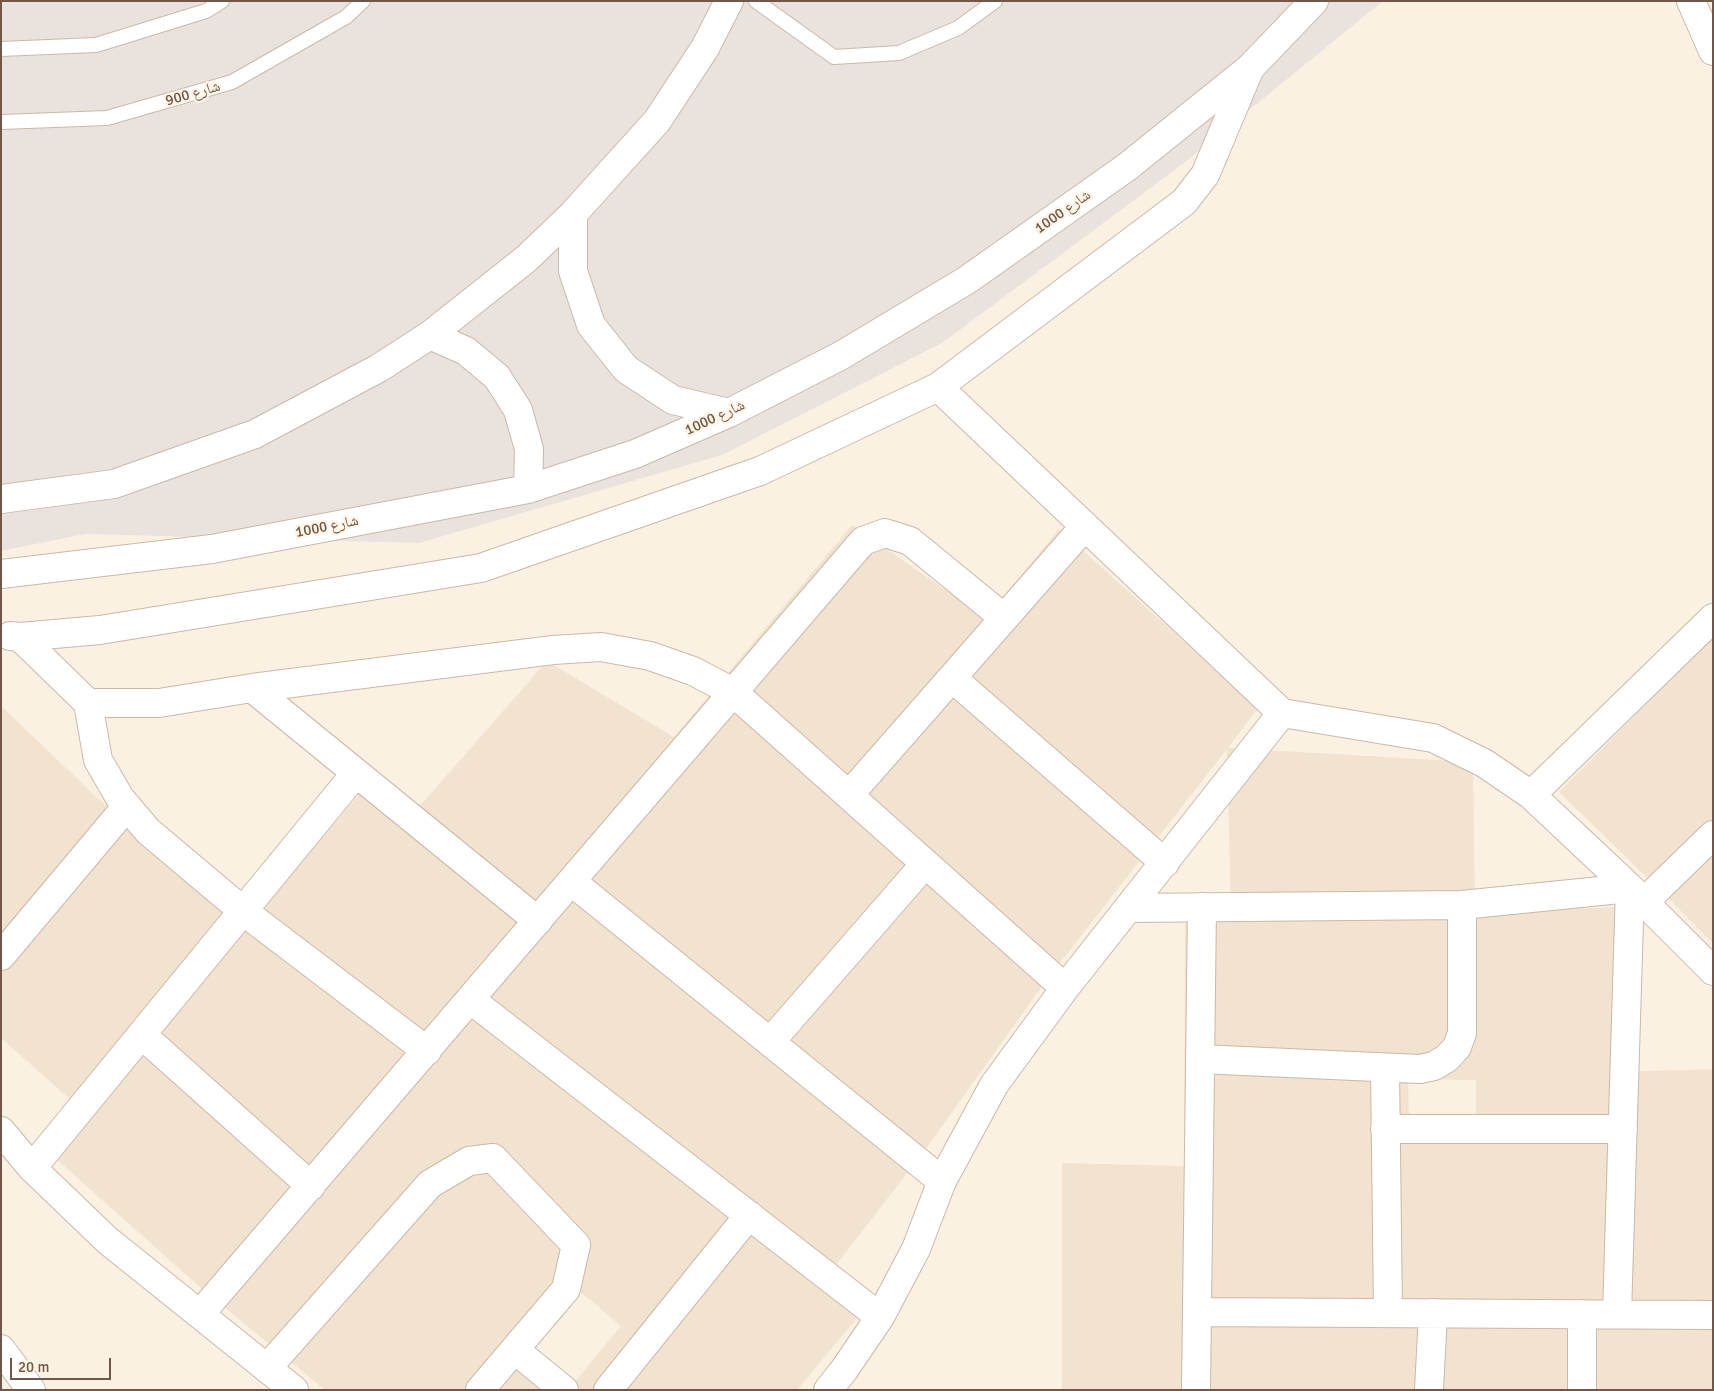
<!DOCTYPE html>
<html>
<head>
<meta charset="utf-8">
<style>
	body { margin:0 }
	#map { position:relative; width:1714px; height:1391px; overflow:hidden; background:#fbf1e2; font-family:Signika,sans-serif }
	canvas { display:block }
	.frame { position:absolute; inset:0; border:2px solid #70574a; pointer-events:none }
	.scale { position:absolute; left:10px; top:1358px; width:101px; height:22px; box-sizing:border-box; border:2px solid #70574a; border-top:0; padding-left:6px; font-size:15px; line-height:18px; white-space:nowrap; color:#70574a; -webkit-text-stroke:4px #fef5e7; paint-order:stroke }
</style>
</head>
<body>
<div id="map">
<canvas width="1714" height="1391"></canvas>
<div class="frame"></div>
<div class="scale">20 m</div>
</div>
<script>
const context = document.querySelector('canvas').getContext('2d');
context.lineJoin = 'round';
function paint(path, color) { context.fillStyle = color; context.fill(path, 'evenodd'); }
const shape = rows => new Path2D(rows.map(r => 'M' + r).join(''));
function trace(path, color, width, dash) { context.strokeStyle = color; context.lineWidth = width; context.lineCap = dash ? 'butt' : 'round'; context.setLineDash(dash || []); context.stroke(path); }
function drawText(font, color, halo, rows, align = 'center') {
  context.font = font + ' Signika,"Noto Naskh Arabic",sans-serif'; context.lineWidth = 4.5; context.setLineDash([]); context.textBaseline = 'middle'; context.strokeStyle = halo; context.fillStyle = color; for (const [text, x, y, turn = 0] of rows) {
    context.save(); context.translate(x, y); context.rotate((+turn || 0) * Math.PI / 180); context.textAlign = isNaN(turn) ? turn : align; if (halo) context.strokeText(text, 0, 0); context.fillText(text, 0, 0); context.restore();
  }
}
const residential = shape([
	[852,525,986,618,1059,529,1258,708,1228,748,1473,762,1475,912,1619,907,1612,1072,1713,1069,1713,1390,1062,1390,1062,1163,1184,1166,1185,917,1231,915,1227,749,1045,982,925,1150,833,1269,872,1300,797,1390,568,1390,621,1326,569,1282,508,1350,556,1390,325,1390,201,1288,56,1159,90,1117,1,1038,1,706,111,811,245,928,364,789,405,823,547,661,674,737],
	[1408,1079,1476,1080,1476,1116,1409,1117],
	[1713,637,1713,944,1671,901,1559,792]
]);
const industrial = shape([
	[1,1,1383,1,1184,163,942,343,722,455,419,543,85,534,1,551]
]);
const service = shape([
	[756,1,834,57,899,53,958,28,995,1],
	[1,49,96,45,206,11,222,1],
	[1,122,107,118,232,82,346,17,363,1]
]);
const minor = shape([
	[1691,1,1713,51],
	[938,387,1282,713,1433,738,1484,763,1531,795,1630,888,1713,971],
	[10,636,20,637,88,703,98,760,120,798,148,831,243,911,427,1051],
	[20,637,100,630,481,568,760,471,938,387,1184,202,1205,175,1250,68],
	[952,678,1165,863],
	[252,688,538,921],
	[88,703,159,703,252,688,553,650,601,647,650,656,693,671,733,692,1065,988],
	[849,795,1085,526],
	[1531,795,1713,618],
	[572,882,942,1181],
	[1644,902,1713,835],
	[1129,908,1462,905,1630,888,1617,1314],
	[1,956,127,806],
	[471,1000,880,1317],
	[142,1035,311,1186],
	[770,1042,925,864],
	[1200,1059,1420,1069,1434,1066,1447,1058,1457,1047,1462,1033,1462,905],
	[1385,1068,1388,1313],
	[1385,1129,1623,1129],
	[1,1131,32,1168,107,1240,294,1390],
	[32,1168,356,773],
	[1197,1312,1713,1315],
	[200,1314,863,541,885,533,910,541,1004,618],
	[1,1349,31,1390],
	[515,1350,564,1390],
	[267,1368,430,1184,469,1161,493,1158,576,1245,566,1289,480,1390],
	[608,1390,749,1215],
	[828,1390,844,1370,880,1317,916,1249,942,1181,994,1085,1065,988,1282,713],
	[1196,1390,1202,907],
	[1429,1390,1433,1313],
	[1582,1390,1582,1314]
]);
const tertiary = shape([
	[573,214,573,271,591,325,626,369,673,400,729,413],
	[430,335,466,351,497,377,518,410,529,449,528,489],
	[1,499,114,484,255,434,379,368,430,335,526,259,573,214,657,121,705,48,729,1],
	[1,574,212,549,528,489,635,454,729,413,842,355,967,280,1127,167,1250,68,1314,1]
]);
const streetNames = [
	["شارع 900",193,94,-16],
	["شارع 1000",1063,212,-35],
	["شارع 1000",715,418,-25],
	["شارع 1000",327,527,-11]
];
paint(residential, '#f2e2d0');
paint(industrial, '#eae3dd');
trace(service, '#cab8a9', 16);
trace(minor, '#cab8a9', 30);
trace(tertiary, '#cab8a9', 30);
trace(service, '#fff', 14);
trace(minor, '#fff', 28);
trace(tertiary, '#fff', 28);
drawText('15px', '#70574a', '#fef5e7', streetNames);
</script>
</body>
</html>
